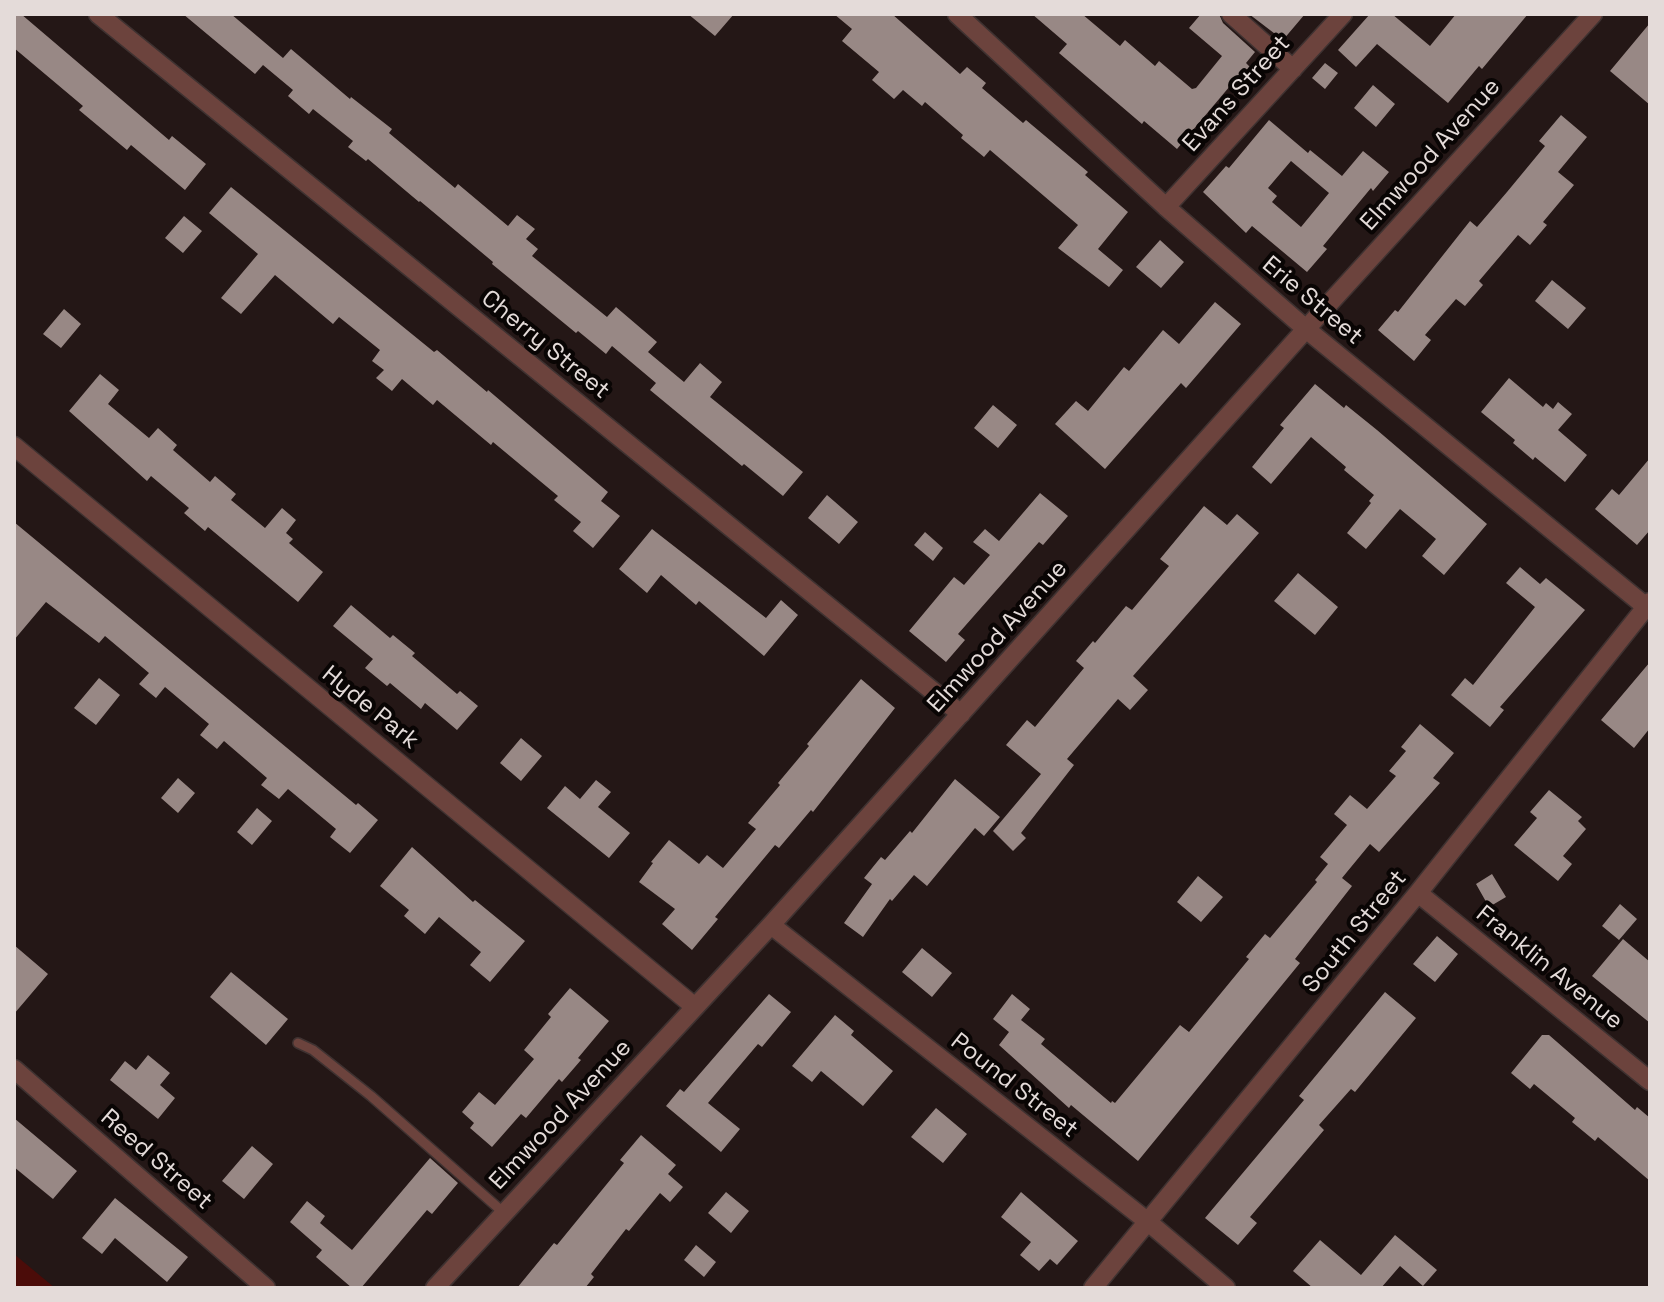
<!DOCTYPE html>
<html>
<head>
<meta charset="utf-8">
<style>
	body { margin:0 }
	#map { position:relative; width:1664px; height:1302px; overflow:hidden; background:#241716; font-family:"Space Grotesk",sans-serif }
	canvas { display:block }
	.frame { position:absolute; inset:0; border:16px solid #e4dbd9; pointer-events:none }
</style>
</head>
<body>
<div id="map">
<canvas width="1664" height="1302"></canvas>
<div class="frame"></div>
</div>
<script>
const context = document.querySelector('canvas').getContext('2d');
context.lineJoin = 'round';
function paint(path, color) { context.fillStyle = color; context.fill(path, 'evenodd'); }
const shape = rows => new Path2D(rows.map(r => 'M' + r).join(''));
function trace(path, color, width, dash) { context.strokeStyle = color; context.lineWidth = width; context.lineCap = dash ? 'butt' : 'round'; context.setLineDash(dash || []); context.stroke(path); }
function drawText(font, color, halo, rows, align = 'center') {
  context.font = font + ' "Space Grotesk",sans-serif'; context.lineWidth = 8; context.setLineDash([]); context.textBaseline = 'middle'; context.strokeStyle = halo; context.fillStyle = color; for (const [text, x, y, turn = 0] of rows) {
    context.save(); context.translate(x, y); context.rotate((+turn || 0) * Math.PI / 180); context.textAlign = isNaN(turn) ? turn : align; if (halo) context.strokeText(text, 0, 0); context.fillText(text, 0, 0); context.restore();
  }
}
const green = shape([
	[14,1254,55,1288,14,1288]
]);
const building = shape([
	[14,14,21,14,169,140,172,136,206,164,185,190,131,145,127,150,79,110,83,106,14,48],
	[183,14,231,14,283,58,291,49,350,99,351,97,392,129,389,133,455,188,458,184,508,226,517,215,535,229,526,239,538,249,532,256,607,317,616,307,657,342,648,352,684,382,700,363,722,382,710,397,803,472,783,496,744,464,742,466,650,390,656,383,612,346,606,354,578,331,576,333,492,264,493,262,420,201,419,202,368,159,366,161,348,147,353,141,313,109,309,114,288,96,293,90,263,65,255,74],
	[688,14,734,14,715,36],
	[834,14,892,14,960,74,967,67,986,83,982,88,1023,123,1026,120,1088,172,1085,175,1128,212,1098,249,1123,270,1109,287,1058,248,1078,225,990,150,984,157,961,138,963,135,925,102,922,106,903,90,894,99,872,80,879,72,842,41,852,29],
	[1032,14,1082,14,1120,46,1125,40,1155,66,1159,61,1192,89,1196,88,1222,56,1189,28,1201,14,1219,14,1223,23,1255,52,1246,63,1253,70,1235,91,1230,86,1177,149,1144,121,1142,124,1059,53,1067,44],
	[1249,14,1305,14,1283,40],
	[1370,14,1392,14,1430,46,1456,14,1528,14,1482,69,1479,66,1448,103,1377,44,1356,67,1338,50],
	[1650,23,1650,105,1610,71],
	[1325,63,1338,73,1325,89,1312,78],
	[1373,85,1395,104,1376,127,1354,108],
	[1561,115,1587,137,1558,172,1574,185,1543,222,1547,225,1530,245,1518,235,1479,281,1483,285,1465,306,1456,299,1425,335,1431,340,1414,361,1378,330,1395,310,1398,312,1470,221,1477,227,1507,192,1545,146,1539,141],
	[1269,120,1308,153,1310,150,1342,176,1363,151,1389,172,1373,191,1371,188,1323,246,1327,249,1307,272,1252,226,1246,233,1203,192,1226,166,1229,168],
	[1291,161,1329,193,1301,227,1272,202,1277,196,1268,188],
	[231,187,434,352,437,350,487,392,488,390,608,492,601,501,620,516,593,548,573,531,581,522,554,500,558,496,493,442,491,445,437,400,433,405,402,379,392,391,376,378,384,370,372,361,380,350,339,317,333,324,275,275,241,314,221,298,258,254,209,213],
	[184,216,202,231,183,253,165,238],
	[1160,240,1184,262,1161,288,1136,267],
	[1552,280,1586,308,1568,329,1535,301],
	[1215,302,1241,324,1186,388,1181,383,1105,469,1055,424,1076,401,1088,411,1124,367,1129,371,1163,330,1179,344],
	[64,309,81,324,61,348,43,334],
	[100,374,119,390,108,404,149,438,158,428,177,445,173,450,210,482,215,476,236,494,231,500,265,528,282,508,296,520,286,533,293,539,289,543,323,572,298,602,208,527,205,531,184,513,189,508,151,476,147,481,69,411],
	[1509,378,1543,407,1546,403,1553,409,1558,402,1572,414,1558,430,1587,455,1565,482,1535,457,1533,460,1513,443,1515,440,1481,412],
	[1315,384,1344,408,1346,405,1377,430,1487,524,1444,575,1422,556,1436,539,1400,509,1366,549,1347,533,1371,503,1369,501,1374,495,1344,470,1346,467,1311,437,1271,484,1252,467,1284,428,1280,425],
	[993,405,1017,425,998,448,974,428],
	[1650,458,1650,530,1637,545,1595,509,1612,489,1619,495],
	[1040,493,1068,516,1043,545,1039,542,958,634,965,640,946,662,909,631,954,577,964,585,990,555,973,542,985,529,999,541],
	[827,495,858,522,839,544,808,518],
	[1204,506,1227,525,1237,514,1259,533,1133,676,1148,690,1130,710,1118,699,1067,759,1074,765,1021,833,1026,838,1013,851,993,831,1041,774,1006,745,1027,720,1035,727,1084,668,1076,661,1093,641,1095,643,1126,606,1132,610,1169,566,1160,559],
	[14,522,356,805,358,803,378,820,350,853,330,837,336,829,288,789,279,799,261,785,267,778,224,741,217,749,200,735,209,724,165,687,156,698,139,684,149,673,105,636,99,643,46,602,14,640],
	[652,529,766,618,781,600,798,615,764,656,699,601,696,605,661,575,647,593,619,569],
	[925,532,943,548,933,561,914,545],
	[1520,567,1540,584,1546,578,1585,610,1500,707,1504,710,1490,727,1451,695,1465,678,1473,685,1535,607,1506,583],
	[1298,573,1338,607,1315,635,1274,601],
	[351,605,390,638,393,635,415,653,412,656,457,694,460,691,478,706,457,730,425,703,421,709,390,683,387,686,365,668,373,659,333,626],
	[1650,662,1650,728,1634,748,1601,720],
	[99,678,120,695,96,725,74,708],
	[861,679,895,708,813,812,811,810,779,848,775,845,715,917,718,919,692,950,662,924,675,909,639,882,653,863,651,862,669,840,699,864,707,855,723,868,756,829,748,823,780,785,778,783,809,746,807,744],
	[1420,724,1454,753,1433,778,1440,783,1379,852,1370,844,1342,878,1352,886,1295,959,1300,963,1138,1161,1071,1105,1069,1108,999,1045,1009,1032,993,1019,1012,994,1030,1009,1021,1020,1045,1039,1041,1044,1111,1103,1112,1101,1115,1103,1180,1025,1189,1032,1249,959,1246,957,1265,934,1270,938,1317,882,1315,880,1328,864,1320,857,1347,825,1334,814,1350,795,1367,809,1396,776,1389,771,1406,751,1401,747],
	[521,738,542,756,521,781,500,763],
	[178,778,195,793,178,813,161,798],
	[955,779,1000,817,984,836,975,828,927,886,914,875,892,901,890,899,863,937,844,923,872,884,864,878,881,857,885,860,910,831,912,833],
	[596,780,611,792,598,807,630,833,609,858,547,808,565,786,580,799],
	[1549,790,1582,817,1578,821,1586,829,1563,856,1572,864,1558,881,1514,845,1537,818,1530,812],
	[257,808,272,821,252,845,237,832],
	[412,847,473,902,475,900,525,941,490,982,470,965,481,952,439,917,425,934,404,916,409,910,380,886],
	[1492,874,1506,897,1489,907,1476,884],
	[1198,876,1223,897,1201,922,1177,902],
	[1620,904,1637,919,1619,940,1602,926],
	[1437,936,1458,954,1435,982,1413,964],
	[1623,939,1650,962,1650,1023,1592,976],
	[14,945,48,974,14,1014],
	[922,948,952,973,932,997,902,972],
	[231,972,288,1019,266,1045,210,997],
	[570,988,609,1021,578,1058,581,1060,562,1082,559,1079,526,1118,521,1114,492,1147,470,1128,474,1123,462,1112,479,1092,495,1105,534,1059,524,1050,551,1017,548,1014],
	[1385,992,1416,1018,1355,1092,1351,1089,1319,1125,1324,1130,1250,1217,1257,1223,1238,1245,1205,1218,1304,1100,1299,1096],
	[769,994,791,1012,762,1047,758,1044,708,1103,740,1129,721,1152,666,1106,680,1089,684,1092],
	[835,1015,854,1031,851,1035,893,1071,863,1106,821,1071,812,1082,792,1066],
	[1542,1035,1549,1035,1635,1110,1637,1107,1650,1118,1650,1181,1598,1137,1595,1141,1572,1122,1575,1118,1534,1084,1530,1089,1511,1073],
	[148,1055,170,1073,160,1085,175,1098,158,1119,110,1080,125,1061,136,1070],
	[936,1108,967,1134,943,1163,911,1137],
	[14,1118,77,1171,53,1199,14,1167],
	[641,1135,676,1165,668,1174,683,1187,670,1202,660,1193,629,1231,626,1229,591,1274,594,1277,585,1288,517,1288,554,1243,557,1245,624,1163,620,1160],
	[252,1146,273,1164,244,1199,222,1181],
	[430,1158,458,1183,432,1214,427,1210,361,1288,352,1288,316,1257,322,1250,290,1222,307,1201,325,1216,320,1223,352,1250],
	[726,1192,749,1211,731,1233,708,1213],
	[1021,1192,1078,1241,1057,1265,1050,1259,1039,1271,1020,1255,1031,1242,1001,1217],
	[115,1198,188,1257,167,1282,115,1238,102,1254,82,1238],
	[1395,1235,1437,1270,1423,1286,1400,1266,1381,1288,1313,1288,1293,1271,1320,1240,1361,1275],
	[696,1245,716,1262,704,1277,684,1260]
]);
const service = shape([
	[298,1043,313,1050,371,1096,504,1213]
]);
const minor = shape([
	[98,14,961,714],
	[957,14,1166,207,1306,329,1650,610],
	[1231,14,1293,69],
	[1166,207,1343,14],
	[14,446,695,1007],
	[1418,893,1650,1081],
	[771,925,1147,1221,1226,1288],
	[14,1069,266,1288],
	[435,1288,771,925,1306,329,1593,14],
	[1093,1288,1418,893,1650,602]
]);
const streetNames = [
	["Evans Street",1237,94,-48],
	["Elmwood Avenue",1431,155,-48],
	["Erie Street",1312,301,40],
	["Cherry Street",545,345,39],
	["Elmwood Avenue",998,637,-48],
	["Hyde Park",370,708,39],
	["South Street",1355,932,-51],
	["Franklin Avenue",1549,968,39],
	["Pound Street",1014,1086,38],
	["Elmwood Avenue",561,1115,-47],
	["Reed Street",156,1160,41]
];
paint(green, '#4b0c09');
paint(building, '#988885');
trace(service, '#3f3231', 12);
trace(minor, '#3f3231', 21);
trace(service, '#6c433d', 9);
trace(minor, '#6c433d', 18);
drawText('24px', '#e4dbd9', '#090504', streetNames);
</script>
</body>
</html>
